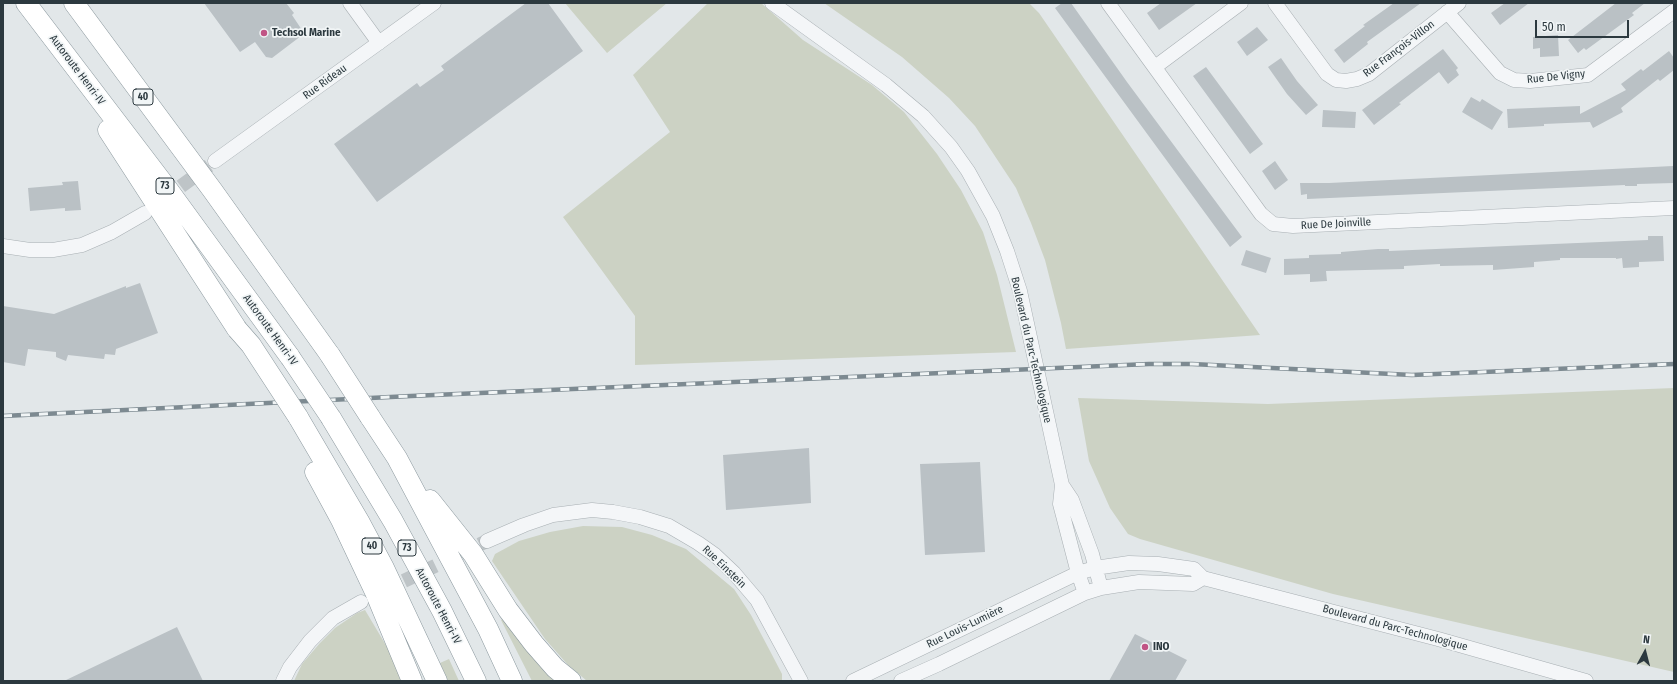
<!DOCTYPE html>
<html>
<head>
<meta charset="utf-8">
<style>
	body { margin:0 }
	#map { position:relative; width:1677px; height:684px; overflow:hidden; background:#e2e7e9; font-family:"Fira Sans Condensed",sans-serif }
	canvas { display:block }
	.frame { position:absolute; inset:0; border:4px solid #2c393f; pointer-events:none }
	.north { position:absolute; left:1625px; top:632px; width:40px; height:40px; -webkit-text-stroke:3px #f1f5f6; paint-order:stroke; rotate:7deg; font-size:11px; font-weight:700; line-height:16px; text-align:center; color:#2c393f }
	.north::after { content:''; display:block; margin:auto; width:14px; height:18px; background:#2c393f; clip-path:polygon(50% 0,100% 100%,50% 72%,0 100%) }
	.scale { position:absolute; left:1535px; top:20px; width:94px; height:18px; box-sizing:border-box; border:2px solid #2c393f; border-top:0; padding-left:5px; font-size:12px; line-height:14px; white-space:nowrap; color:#2c393f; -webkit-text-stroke:3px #f1f5f6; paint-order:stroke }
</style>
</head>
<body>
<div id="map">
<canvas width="1677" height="684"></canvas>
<div class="frame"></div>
<div class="north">N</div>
<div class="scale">50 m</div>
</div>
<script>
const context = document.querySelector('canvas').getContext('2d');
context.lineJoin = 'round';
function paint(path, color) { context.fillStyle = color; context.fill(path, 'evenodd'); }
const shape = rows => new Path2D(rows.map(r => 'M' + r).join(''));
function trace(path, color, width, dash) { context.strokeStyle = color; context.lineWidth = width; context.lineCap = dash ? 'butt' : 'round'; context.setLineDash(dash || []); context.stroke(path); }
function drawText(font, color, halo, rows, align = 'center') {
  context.font = font + ' "Fira Sans Condensed",sans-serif'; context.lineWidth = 3.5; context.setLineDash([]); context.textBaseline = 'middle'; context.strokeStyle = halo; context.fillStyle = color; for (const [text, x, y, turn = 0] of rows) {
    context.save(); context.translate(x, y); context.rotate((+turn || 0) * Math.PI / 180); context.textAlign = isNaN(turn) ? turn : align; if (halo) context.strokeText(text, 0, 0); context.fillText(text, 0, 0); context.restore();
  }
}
const green = shape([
	[565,3,667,3,607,53],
	[708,3,761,3,803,40,872,85,904,112,937,154,961,190,983,232,997,275,1016,352,635,365,635,316,563,217,670,132,633,75],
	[824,3,1029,3,1039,13,1260,335,1066,349,1061,323,1045,260,1031,223,1016,188,975,126,949,98,902,57],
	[1674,388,1674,672,1333,594,1140,539,1128,534,1110,508,1089,461,1078,398,1268,404],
	[583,526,622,527,652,535,686,549,734,589,751,615,770,651,782,674,782,681,587,681,568,665,545,639,492,561,495,554,519,541,550,532],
	[365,610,393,657,403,681,294,681,302,664,320,643,335,628,357,613],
	[507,616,560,681,532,681,501,620],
	[449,659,459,681,448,681,440,663]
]);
const building = shape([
	[204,3,286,3,294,13,292,15,302,30,301,36,272,58,266,57,255,42,240,52],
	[526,3,548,3,583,51,377,202,334,144,417,83,420,87,444,70,441,66],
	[1062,3,1071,3,1127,82,1242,237,1230,247,1055,8],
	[1161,3,1197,3,1159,30,1147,13],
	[1394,3,1421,3,1367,42,1368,44,1344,63,1334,50,1365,26,1363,25],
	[1505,3,1529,3,1500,25,1491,13],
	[1616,3,1645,3,1632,13,1634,15,1586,50,1584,48,1578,53,1568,40],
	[1257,27,1268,40,1247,56,1237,42],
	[1558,35,1559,56,1540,57,1540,48,1533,49,1533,37],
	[1443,49,1458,68,1456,70,1459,75,1448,84,1439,72,1399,103,1401,104,1374,125,1362,110],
	[1669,51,1674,58,1674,70,1660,81,1658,79,1621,108,1623,112,1593,128,1590,122,1544,124,1544,126,1508,128,1507,109,1580,106,1580,114,1626,90,1621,84,1641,69,1643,71],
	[1281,58,1297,81,1318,105,1306,115,1287,94,1268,67],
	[1206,67,1263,144,1250,154,1193,76],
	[1471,97,1480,102,1482,99,1503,112,1492,130,1462,112],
	[1323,110,1356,112,1355,128,1322,127],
	[1275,161,1288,180,1275,190,1262,171],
	[1673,166,1674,183,1637,184,1637,186,1625,186,1625,185,1307,199,1307,194,1301,195,1300,183,1329,183],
	[78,181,81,210,65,211,65,208,30,211,28,188,63,185,62,182],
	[1648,236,1663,236,1664,261,1639,262,1639,267,1623,268,1622,258,1616,259,1616,258,1560,258,1560,260,1534,262,1534,267,1493,270,1493,265,1440,266,1440,264,1404,266,1404,269,1326,271,1327,281,1310,282,1310,274,1284,275,1284,259,1309,258,1309,255,1341,254,1341,252,1378,249,1389,249,1389,251,1648,240],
	[1246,250,1271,258,1266,273,1241,265],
	[140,283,158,333,116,349,115,355,105,354,104,359,68,355,66,361,56,357,56,352,28,349,25,366,3,362,3,306,54,314,126,286,126,288],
	[809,448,811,503,726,510,723,455],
	[980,462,985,552,925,555,920,464],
	[177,627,203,681,64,681],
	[1135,634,1187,660,1175,681,1109,681]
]);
const minorTunnel = shape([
	[164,199,215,161],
	[385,590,487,541]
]);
const minor = shape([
	[350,3,379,43],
	[772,3,886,85,923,116,951,147,968,171,993,216,1007,251,1020,291,1062,485,1060,504,1078,573,1085,593],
	[1108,3,1261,214,1273,224,1293,226,1674,208],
	[1275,3,1327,74,1336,80,1346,81,1357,79,1369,74,1459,3],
	[1447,12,1500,73,1514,80,1530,81,1588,75,1674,11],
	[1155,67,1241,3],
	[215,161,434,3],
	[3,246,30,250,53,250,82,245,112,232,145,213],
	[1062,485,1072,500,1092,554,1101,588],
	[487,541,524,525,553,515,592,510,613,512,640,517,669,526,698,543,715,555,734,573,757,600,801,681],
	[283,681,290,667,310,641,333,618,361,602],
	[853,681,1078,573,1095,568,1129,563,1158,564,1194,569,1203,578,1438,639,1586,681],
	[901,681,939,664,1085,593,1101,588,1139,582,1193,584,1203,578]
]);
const highway = shape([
	[26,3,167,188,290,357],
	[74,3,213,191,330,355],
	[108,130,237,329],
	[298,417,359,521,384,568,437,681],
	[370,417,397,458,448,554,488,629,512,681],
	[331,418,393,521,442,611,476,681],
	[315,472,341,520,375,592,412,681],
	[430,500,473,554,508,610,534,644,555,668,571,681]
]);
const rail = shape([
	[3,416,411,396,1149,364,1192,364,1412,375,1674,364]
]);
const highwayBridge = shape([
	[237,329,251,345,298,417],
	[330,355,370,417],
	[290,357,331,418]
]);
const markers = [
	[264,33,4,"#c15485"],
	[1145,647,4,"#c15485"]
];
const shields = [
	[143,97,20],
	[165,186,18],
	[372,546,20],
	[407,548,18]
];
const shieldNames = [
	["40",143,97],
	["73",165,186],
	["40",372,546],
	["73",407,548]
];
const poiNames = [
	["Techsol Marine",272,33],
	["INO",1153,647]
];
const streetNames = [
	["Rue François-Villon",1399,49,-37],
	["Autoroute Henri-IV",77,70,53],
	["Rue De Vigny",1556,77,-6],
	["Rue Rideau",325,82,-36],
	["Rue De Joinville",1336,224,-3],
	["Autoroute Henri-IV",270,330,54],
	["Boulevard du Parc-Technologique",1031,350,77],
	["Rue Einstein",724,567,44],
	["Autoroute Henri-IV",438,606,62],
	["Rue Louis-Lumière",965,627,-26],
	["Boulevard du Parc-Technologique",1395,628,15]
];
paint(green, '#ccd2c4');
paint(building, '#bac1c5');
trace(minorTunnel, '#bec4c7', 14, [14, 7]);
trace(minor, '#a8afb3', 15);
trace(highway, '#8b989e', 21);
trace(minor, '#f4f6f8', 14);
trace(highway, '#fff', 20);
trace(rail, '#7d8a91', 4.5);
trace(rail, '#f1f5f6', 3, [9]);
trace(highwayBridge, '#8b989e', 21, []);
trace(highwayBridge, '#fff', 20);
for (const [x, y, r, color] of markers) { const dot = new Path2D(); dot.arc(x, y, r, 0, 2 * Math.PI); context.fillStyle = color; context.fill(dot); trace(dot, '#f1f5f6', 1.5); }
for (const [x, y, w] of shields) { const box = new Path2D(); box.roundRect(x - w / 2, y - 8, w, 16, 3); context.fillStyle = '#f1f5f6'; context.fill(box); trace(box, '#2c393f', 1); }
drawText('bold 10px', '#2c393f', null, shieldNames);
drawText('bold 11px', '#2c393f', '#f1f5f6', poiNames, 'left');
drawText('11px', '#2c393f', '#f1f5f6', streetNames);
</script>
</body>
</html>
